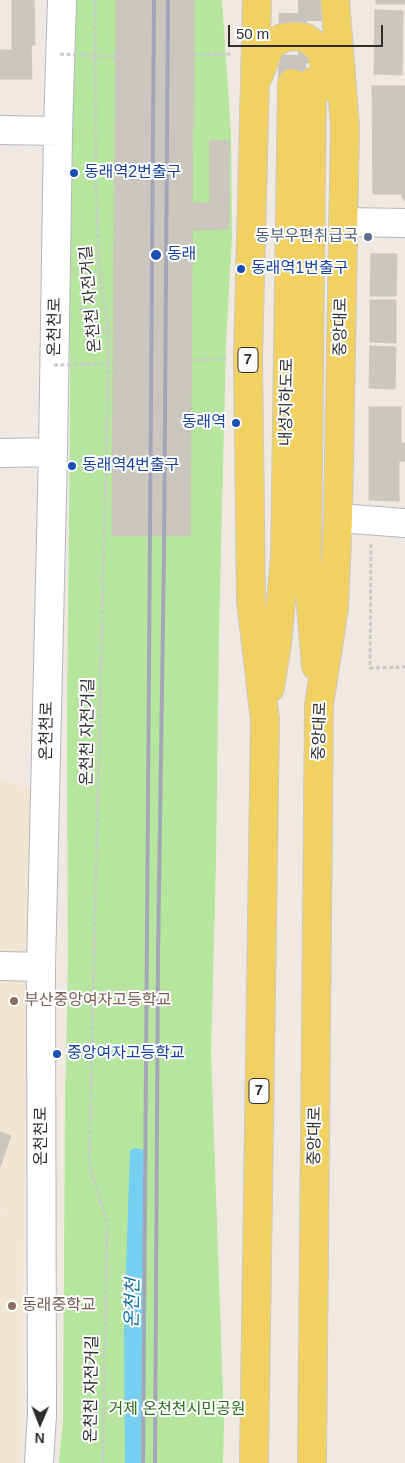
<!DOCTYPE html>
<html>
<head>
<meta charset="utf-8">
<style>
	body { margin:0 }
	#map { position:relative; width:405px; height:1463px; overflow:hidden; background:#efe9e1; font-family:Helvetica,sans-serif }
	canvas { display:block }
	.north { position:absolute; left:15px; top:1398px; width:50px; height:50px; -webkit-text-stroke:4px #fff; paint-order:stroke; rotate:181deg; font-size:14px; font-weight:700; line-height:20px; text-align:center; color:#2e2e2e }
	.north::after { content:''; display:block; margin:auto; width:18px; height:22px; background:#2e2e2e; clip-path:polygon(50% 0,100% 100%,50% 72%,0 100%) }
	.scale { position:absolute; left:228px; top:25px; width:155px; height:22px; box-sizing:border-box; border:2px solid #2e2e2e; border-top:0; padding-left:6px; font-size:15px; line-height:18px; white-space:nowrap; color:#2e2e2e; -webkit-text-stroke:4px #fff; paint-order:stroke }
</style>
</head>
<body>
<div id="map">
<canvas width="405" height="1463"></canvas>
<div class="north">N</div>
<div class="scale">50 m</div>
</div>
<script>
const context = document.querySelector('canvas').getContext('2d');
context.lineJoin = 'round';
function paint(path, color) { context.fillStyle = color; context.fill(path, 'evenodd'); }
const shape = rows => new Path2D(rows.map(r => 'M' + r).join(''));
function trace(path, color, width, dash) { context.strokeStyle = color; context.lineWidth = width; context.lineCap = dash ? 'butt' : 'round'; context.setLineDash(dash || []); context.stroke(path); }
function drawText(font, color, halo, rows, align = 'center') {
  context.font = font + ' Helvetica,"Noto Sans KR",sans-serif'; context.lineWidth = 4; context.setLineDash([]); context.textBaseline = 'middle'; context.strokeStyle = halo; context.fillStyle = color; for (const [text, x, y, turn = 0] of rows) {
    context.save(); context.translate(x, y); context.rotate((+turn || 0) * Math.PI / 180); context.textAlign = isNaN(turn) ? turn : align; if (halo) context.strokeText(text, 0, 0); context.fillText(text, 0, 0); context.restore();
  }
}
const education = shape([
	[0,779,31,789,20,1463,0,1463,0,1214,15,1218,0,1212]
]);
const green = shape([
	[75,0,222,0,231,133,232,236,226,343,219,631,216,863,211,1053,224,1423,223,1463,59,1463,63,1421,65,1106,68,963,67,720,70,415,70,286]
]);
const water = shape([
	[136,1148,144,1150,141,1463,125,1463,124,1331,130,1150]
]);
const building = shape([
	[12,0,34,0,35,45,31,45,32,79,0,79,0,50,12,50,12,0],
	[116,0,194,0,190,536,112,536,116,0],
	[376,0,405,0,405,4,376,4,376,0],
	[375,10,403,11,402,75,374,74,375,10],
	[372,86,405,86,405,201,402,198,402,194,373,194,372,86],
	[210,140,229,141,229,229,192,230,193,203,210,203,210,140],
	[371,254,397,254,396,296,370,296,371,254],
	[370,300,396,300,396,343,370,342,370,300],
	[370,346,396,347,395,389,369,388,370,346],
	[369,407,401,407,401,443,405,443,405,461,399,461,399,501,369,500,369,407],
	[0,1132,11,1136,0,1167,0,1132]
]);
const majorTunnel = shape([
	[312,63,312,0],
	[292,83,293,0]
]);
const path = shape([
	[95,0,96,185,99,267,109,335,89,1164,107,1222,103,1463],
	[194,55,233,54],
	[79,307,109,335],
	[191,360,226,359],
	[371,544,370,668,405,667]
]);
const minor = shape([
	[0,130,58,131],
	[343,222,405,223],
	[0,453,53,452],
	[338,518,405,523],
	[0,966,41,967],
	[39,1463,42,1415,41,967,53,452,58,131,62,0]
]);
const major = shape([
	[259,75,270,46,282,38,295,36,306,38,319,48,332,87],
	[312,82,307,557,316,666],
	[270,688,277,644,285,557,292,83],
	[254,1463,265,720,251,601,248,358,257,0],
	[312,1463,319,705,334,608,338,518,345,126,335,0]
]);
const rail = shape([
	[143,1463,154,0],
	[155,1463,158,955,164,554,168,0]
]);
const pathBridge = shape([
	[60,54,116,57],
	[54,365,113,364]
]);
const markers = [
	[74,173,5,"#1a4fb4"],
	[368,237,5,"#5c6f8a"],
	[156,255,6,"#1a4fb4"],
	[241,269,5,"#1a4fb4"],
	[236,423,5,"#1a4fb4"],
	[72,466,5,"#1a4fb4"],
	[14,1001,5,"#8d6e63"],
	[57,1054,5,"#1a4fb4"],
	[12,1306,5,"#8d6e63"]
];
const shields = [
	[248,360,20],
	[259,1091,20]
];
const shieldNames = [
	["7",248,360],
	["7",259,1091]
];
const transitNames = [
	["동래역2번출구",84,173],
	["동래",167,255],
	["동래역1번출구",251,269],
	["동래역",226,423,"right"],
	["동래역4번출구",82,466],
	["중앙여자고등학교",67,1054]
];
const serviceNames = [
	["동부우편취급국",358,237]
];
const streetNames = [
	["온천천 자전거길",91,299,-95],
	["온천천로",55,327,-89],
	["중앙대로",341,327,-89],
	["내성지하도로",287,402,-89],
	["온천천로",47,731,-89],
	["중앙대로",320,731,-88],
	["온천천 자전거길",88,732,-89],
	["온천천로",42,1136,-90],
	["중앙대로",315,1136,-89],
	["온천천 자전거길",92,1389,-89]
];
const educationNames = [
	["부산중앙여자고등학교",24,1001],
	["동래중학교",22,1306]
];
const parkNames = [
	["거제 온천천시민공원",177,1410]
];
const waterNames = [
	["온천천",133,1303,-89]
];
paint(education, '#f0e6d1');
paint(green, '#b6e59e');
paint(water, '#75cff0');
paint(building, '#cbc7bf');
trace(building, '#cbc5ba', 1);
trace(majorTunnel, '#c8c4bd', 28, [28, 14]);
trace(minor, '#b4b7c1', 30);
trace(major, '#c9c9c9', 30);
trace(path, '#c9c9c9', 3, [4, 2.5]);
trace(minor, '#fff', 28);
trace(major, '#f2d163', 28);
trace(rail, '#a3a6b8', 4);
trace(pathBridge, '#c9c9c9', 3, [4, 2.5]);
for (const [x, y, r, color] of markers) { const dot = new Path2D(); dot.arc(x, y, r, 0, 2 * Math.PI); context.fillStyle = color; context.fill(dot); trace(dot, '#fff', 2); }
for (const [x, y, w] of shields) { const box = new Path2D(); box.roundRect(x - w / 2, y - 12.5, w, 25, 4); context.fillStyle = '#fff'; context.fill(box); trace(box, '#2e2e2e', 1); }
drawText('bold 15px', '#2e2e2e', null, shieldNames);
drawText('16px', '#164399', '#fff', transitNames, 'left');
drawText('16px', '#4e5e75', '#fff', serviceNames, 'right');
drawText('16px', '#2e2e2e', '#fff', streetNames);
drawText('16px', '#785e54', '#fff', educationNames, 'left');
drawText('16px', '#2c6e1b', '#fff', parkNames);
drawText('italic 18px', '#0d6fa3', '#fff', waterNames);
</script>
</body>
</html>
